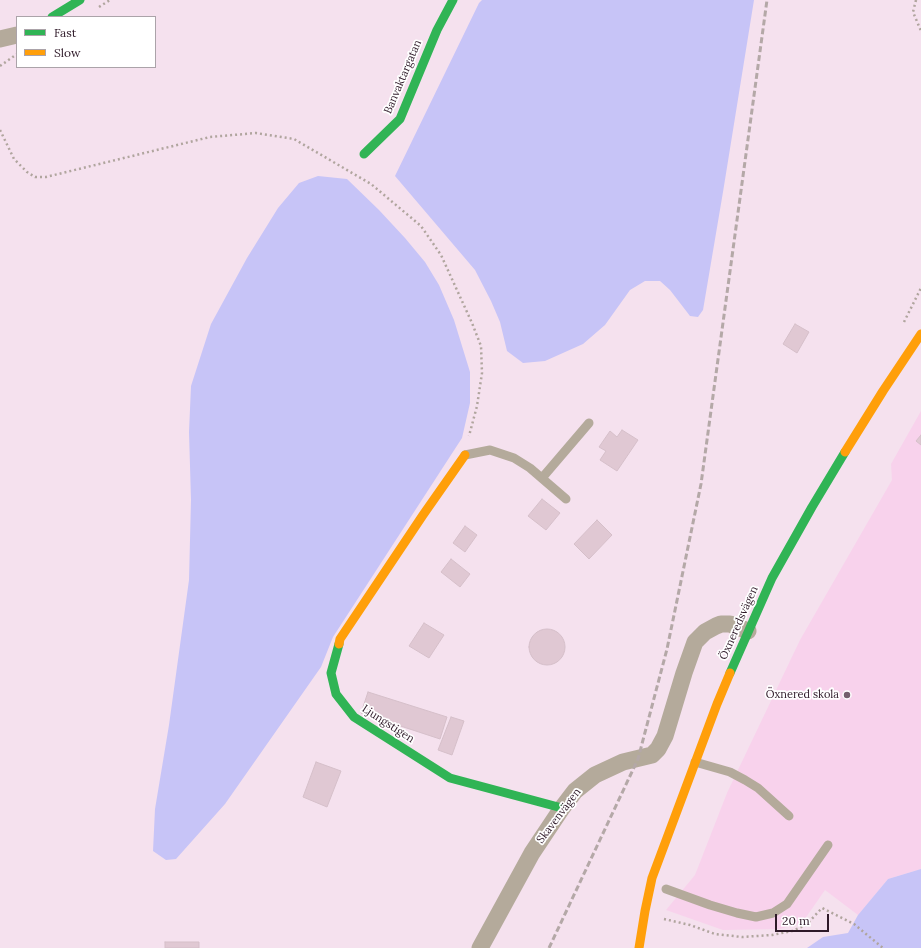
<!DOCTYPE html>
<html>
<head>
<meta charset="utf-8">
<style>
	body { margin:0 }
	#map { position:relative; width:921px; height:948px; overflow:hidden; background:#f5e1ee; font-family:Lora,serif }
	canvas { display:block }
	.legend { position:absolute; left:16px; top:16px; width:140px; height:52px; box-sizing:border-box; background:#fff; border:1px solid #aba3a9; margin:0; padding:5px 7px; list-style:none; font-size:12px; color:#2e1928 }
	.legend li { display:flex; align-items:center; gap:8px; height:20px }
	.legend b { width:20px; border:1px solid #aba3a9 }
	.scale { position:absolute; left:775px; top:914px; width:54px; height:18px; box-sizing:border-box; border:2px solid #2e1928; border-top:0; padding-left:5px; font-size:12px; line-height:14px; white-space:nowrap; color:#2e1928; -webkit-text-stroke:3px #fff; paint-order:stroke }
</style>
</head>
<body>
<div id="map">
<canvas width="921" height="948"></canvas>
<ul class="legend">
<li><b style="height:5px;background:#30b455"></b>Fast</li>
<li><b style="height:5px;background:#ff9f0a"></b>Slow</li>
</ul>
<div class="scale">20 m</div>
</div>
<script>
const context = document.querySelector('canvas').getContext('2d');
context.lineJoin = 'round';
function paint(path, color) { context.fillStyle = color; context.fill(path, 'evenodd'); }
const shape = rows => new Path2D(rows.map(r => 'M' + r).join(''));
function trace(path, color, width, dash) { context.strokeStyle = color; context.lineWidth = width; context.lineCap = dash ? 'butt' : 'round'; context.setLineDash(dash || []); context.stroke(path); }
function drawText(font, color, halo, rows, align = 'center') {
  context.font = font + ' Lora,serif'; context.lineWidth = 3.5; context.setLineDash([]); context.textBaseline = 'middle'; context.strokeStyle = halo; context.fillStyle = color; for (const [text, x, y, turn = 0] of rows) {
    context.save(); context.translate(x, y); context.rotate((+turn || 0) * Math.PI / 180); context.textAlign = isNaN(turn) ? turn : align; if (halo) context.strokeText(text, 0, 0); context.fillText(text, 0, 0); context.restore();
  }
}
const built = shape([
	[921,411,921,869,888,879,858,915,825,890,802,923,780,929,723,930,666,910,695,875,727,793,800,640,892,480,891,464]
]);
const green = shape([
	[482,0,754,0,723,192,703,310,698,317,690,316,670,290,660,281,645,281,630,290,605,325,583,344,545,361,523,363,507,351,500,322,491,301,475,270,395,176,479,3],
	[318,176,347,179,379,210,405,238,425,262,439,285,454,320,470,372,470,403,462,438,333,637,321,667,225,804,176,859,166,860,153,851,155,809,169,725,189,580,191,500,189,432,191,386,211,324,247,258,278,208,299,183],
	[921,869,921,948,807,948,823,937,848,933,858,915,888,879]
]);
const building = shape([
	[795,324,809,332,797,353,783,344,795,324],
	[622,430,638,440,617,471,600,460,606,451,599,447,610,431,617,437,622,430],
	[921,435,921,445,916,441,921,435],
	[542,499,560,513,546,530,528,516,542,499],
	[597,520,612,535,589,559,574,544,597,520],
	[465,526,477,535,465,552,453,543,465,526],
	[451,559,470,574,460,587,441,572,451,559],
	[424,623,444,635,429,658,409,646,424,623],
	'529 647a18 18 0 1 1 36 0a18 18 0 1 1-36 0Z',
	[368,692,447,717,440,739,361,713,368,692],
	[451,717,464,721,452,755,438,750,451,717],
	[316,762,341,771,327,807,303,797,316,762],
	[165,942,199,942,199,948,165,948,165,942]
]);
const path = shape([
	[916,0,913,12,921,31],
	[99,7,110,0],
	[0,66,17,54],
	[0,130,14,159,27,172,35,177,46,177,210,137,256,133,294,139,371,184,421,226,441,255,472,323,481,346,482,373,477,406,469,436],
	[904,322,921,288],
	[664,919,690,925,715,934,742,937,772,935,792,931,806,925,822,908,854,924,883,948]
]);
const lane = shape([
	[465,455,490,450,514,458,530,468,566,499],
	[542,478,589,423],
	[695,762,730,772,745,780,758,788,789,816],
	[666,889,710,905,737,913,756,917,773,913,787,904,828,845]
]);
const street = shape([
	[0,39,17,35],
	[480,948,532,853,562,808,575,791,595,775,623,762,652,755,658,749,665,736,684,673,695,642,705,632,716,626,721,624,730,624,748,631]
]);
const fast = shape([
	[52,17,80,0],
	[364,154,400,119,437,30,453,0],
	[339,644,331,673,336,694,354,717,450,778,562,808],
	[730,673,772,578,812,507,845,452]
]);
const slow = shape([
	[845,452,883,391,921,334],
	[339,644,340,639,423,515,465,455],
	[639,948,645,911,652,878,717,704,730,673]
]);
const rail = shape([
	[549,948,638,759,667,649,701,484,767,0]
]);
const markers = [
	[847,695,4,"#745f6d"]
];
const streetNames = [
	["Banvaktargatan",403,77,-67],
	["Öxneredsvägen",739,623,-66],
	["Ljungstigen",388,724,33],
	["Skavenvägen",559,816,-53]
];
const poiNames = [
	["Öxnered skola",839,695]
];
paint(built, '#f8d2ec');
paint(green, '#c7c4f7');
paint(building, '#e0c8d3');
trace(building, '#d5bfc9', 1);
trace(path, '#b0a59e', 2.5, [2, 3]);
trace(lane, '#b4aa9b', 9);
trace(street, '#b4aa9b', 17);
trace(fast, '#30b455', 9);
trace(slow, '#ff9f0a', 9);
trace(rail, '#b4a8a7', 3, [6, 3]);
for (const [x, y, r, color] of markers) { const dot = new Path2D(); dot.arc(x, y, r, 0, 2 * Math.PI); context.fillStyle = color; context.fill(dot); trace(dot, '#fff', 1.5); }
drawText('11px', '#2e1928', '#fff', streetNames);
drawText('11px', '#2e1928', '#fff', poiNames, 'right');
</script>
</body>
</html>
